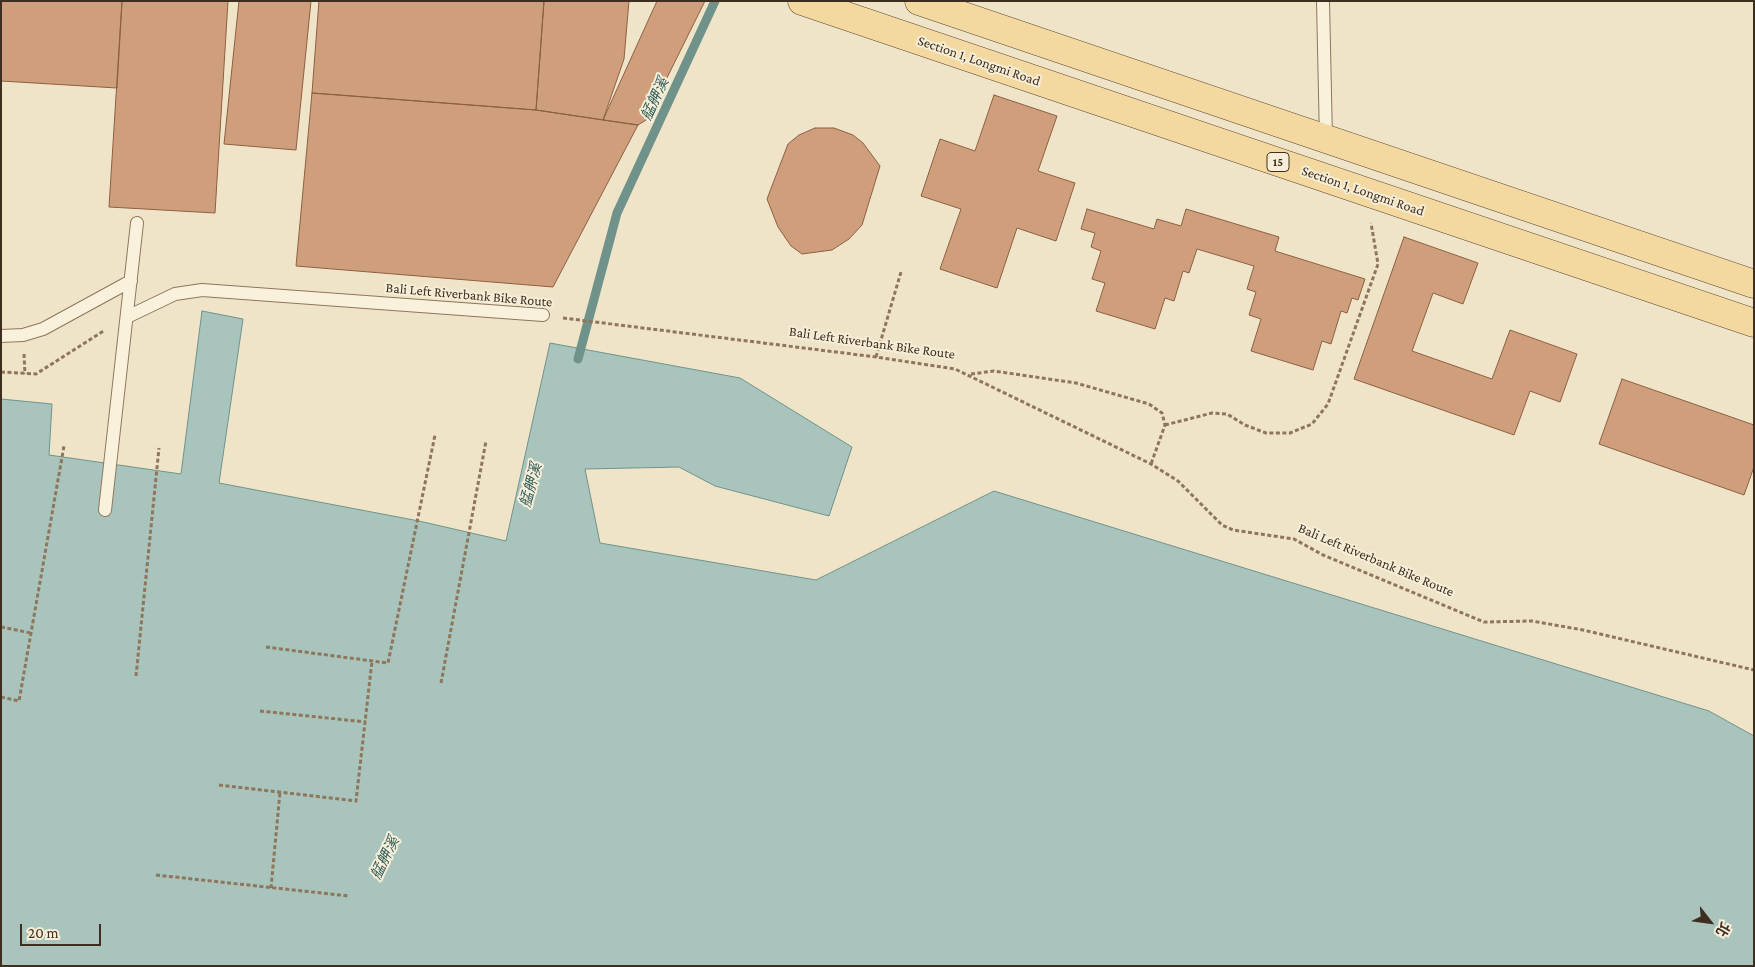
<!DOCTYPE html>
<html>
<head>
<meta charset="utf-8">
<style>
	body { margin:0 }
	#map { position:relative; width:1755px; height:967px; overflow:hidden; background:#f0e4c8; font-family:"Crimson Pro","Noto Sans TC",serif }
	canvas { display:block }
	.frame { position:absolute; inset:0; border:2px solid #3d2e20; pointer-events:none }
	.north { position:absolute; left:1685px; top:897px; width:50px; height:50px; -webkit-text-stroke:4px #f7eed8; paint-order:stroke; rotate:120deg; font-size:14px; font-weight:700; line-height:20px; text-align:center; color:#3d2e20 }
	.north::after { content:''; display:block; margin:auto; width:18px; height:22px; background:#3d2e20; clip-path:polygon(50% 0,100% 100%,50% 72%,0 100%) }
	.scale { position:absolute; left:20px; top:924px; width:81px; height:22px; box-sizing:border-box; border:2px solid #3d2e20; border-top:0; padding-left:6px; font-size:15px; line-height:18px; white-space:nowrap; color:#3d2e20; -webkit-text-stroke:4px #f7eed8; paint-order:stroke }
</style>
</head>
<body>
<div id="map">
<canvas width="1755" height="967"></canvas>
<div class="frame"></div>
<div class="north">北</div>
<div class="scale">20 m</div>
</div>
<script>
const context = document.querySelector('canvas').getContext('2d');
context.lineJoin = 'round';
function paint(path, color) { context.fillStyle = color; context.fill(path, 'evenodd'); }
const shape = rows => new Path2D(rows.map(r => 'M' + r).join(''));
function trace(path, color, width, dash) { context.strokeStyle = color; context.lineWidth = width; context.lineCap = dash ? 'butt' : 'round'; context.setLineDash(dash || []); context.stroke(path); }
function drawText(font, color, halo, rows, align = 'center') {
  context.font = font + ' "Crimson Pro","Noto Sans TC",serif'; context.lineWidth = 4; context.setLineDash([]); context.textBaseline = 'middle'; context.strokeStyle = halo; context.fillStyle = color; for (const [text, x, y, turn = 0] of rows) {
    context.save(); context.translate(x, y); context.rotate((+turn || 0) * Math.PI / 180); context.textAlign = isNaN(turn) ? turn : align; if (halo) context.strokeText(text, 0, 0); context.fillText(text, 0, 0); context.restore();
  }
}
const water = shape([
	[202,311,243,319,219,483,419,521,506,541,550,343,740,378,852,447,829,516,715,486,679,467,585,469,600,543,816,580,994,491,1709,711,1754,736,1754,966,1,966,1,399,52,404,49,455,181,474,202,311]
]);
const stream = shape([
	[578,359,617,213,715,1]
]);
const building = shape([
	[1,1,122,1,117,88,1,81,1,1],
	[122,1,228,1,215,213,109,207,122,1],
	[239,1,311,1,296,150,224,144,239,1],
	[319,1,544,1,536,110,312,93,319,1],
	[544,1,629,1,624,59,603,120,536,110,544,1],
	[657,1,705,1,646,120,638,125,603,120,657,1],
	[312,93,536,110,638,125,553,287,296,266,312,93],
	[994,95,1057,116,1038,171,1075,183,1056,241,1017,228,997,288,940,269,961,209,921,196,940,139,975,151,994,95],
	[815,128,834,128,853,135,863,143,880,166,862,225,849,239,832,250,802,254,791,246,778,227,767,199,788,144,799,135,815,128],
	[1087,209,1154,229,1157,219,1181,226,1186,209,1279,237,1275,251,1365,279,1358,300,1352,298,1347,313,1341,311,1331,344,1322,341,1313,370,1251,351,1261,319,1249,315,1256,292,1247,289,1254,266,1197,249,1189,273,1183,271,1174,301,1165,298,1155,329,1096,311,1105,283,1092,279,1101,251,1091,247,1095,233,1081,229,1087,209],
	[1404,237,1478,263,1463,304,1433,293,1412,351,1492,379,1510,330,1577,354,1560,402,1530,391,1514,435,1354,379,1404,237],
	[1622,379,1754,425,1754,467,1744,495,1599,444,1622,379]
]);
const path = shape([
	[563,318,876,357,955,369,1151,464,1178,481,1222,525,1233,530,1294,539,1323,555,1484,622,1532,621,1583,630,1754,670],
	[24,354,25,374],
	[876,357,901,272],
	[1,372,36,374,105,330],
	[971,374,994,371,1076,383,1149,404,1162,413,1165,425,1151,464],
	[1165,425,1212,413,1227,414,1245,425,1266,433,1290,433,1312,424,1328,404,1378,264,1371,223],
	[1,627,31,633],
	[266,647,388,663,435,435],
	[136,676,159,448],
	[441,683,486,441],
	[1,697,19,701,64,446],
	[260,711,366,722],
	[219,785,356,801,372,661],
	[156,875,349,896],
	[271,888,280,792]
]);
const service = shape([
	[1323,1,1326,140],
	[127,317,175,294,202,290,543,315],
	[1,336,23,335,43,329,131,281],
	[105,510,137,223]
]);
const primary = shape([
	[802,1,1754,323],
	[919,1,1754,284]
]);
const shields = [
	[1278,162,22]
];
const shieldNames = [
	["15",1278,162]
];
const streetNames = [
	["Section 1, Longmi Road",979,61,19],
	["Section 1, Longmi Road",1363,191,19],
	["Bali Left Riverbank Bike Route",469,295,5],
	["Bali Left Riverbank Bike Route",872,343,8],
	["Bali Left Riverbank Bike Route",1376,560,23]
];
const waterNames = [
	["艋舺溪",655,99,-65],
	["艋舺溪",531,485,-75],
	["艋舺溪",385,858,-64]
];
paint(water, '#a9c4bc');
trace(water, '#6f938a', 1);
trace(stream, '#6f938a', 9);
paint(building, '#cf9f7d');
trace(building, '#8d5f41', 1);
trace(service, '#8d765c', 14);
trace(primary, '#5b4430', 29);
trace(path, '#8d765c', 3, [4, 2.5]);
trace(service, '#faf1dc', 12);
trace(primary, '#f3d9a0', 28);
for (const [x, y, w] of shields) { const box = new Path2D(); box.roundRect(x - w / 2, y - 9.5, w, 19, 4); context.fillStyle = '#f7eed8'; context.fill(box); trace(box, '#3d2e20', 1); }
drawText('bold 12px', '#3d2e20', null, shieldNames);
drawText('14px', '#3d2e20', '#f7eed8', streetNames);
drawText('italic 15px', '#2f5d5a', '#f7eed8', waterNames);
</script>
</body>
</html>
